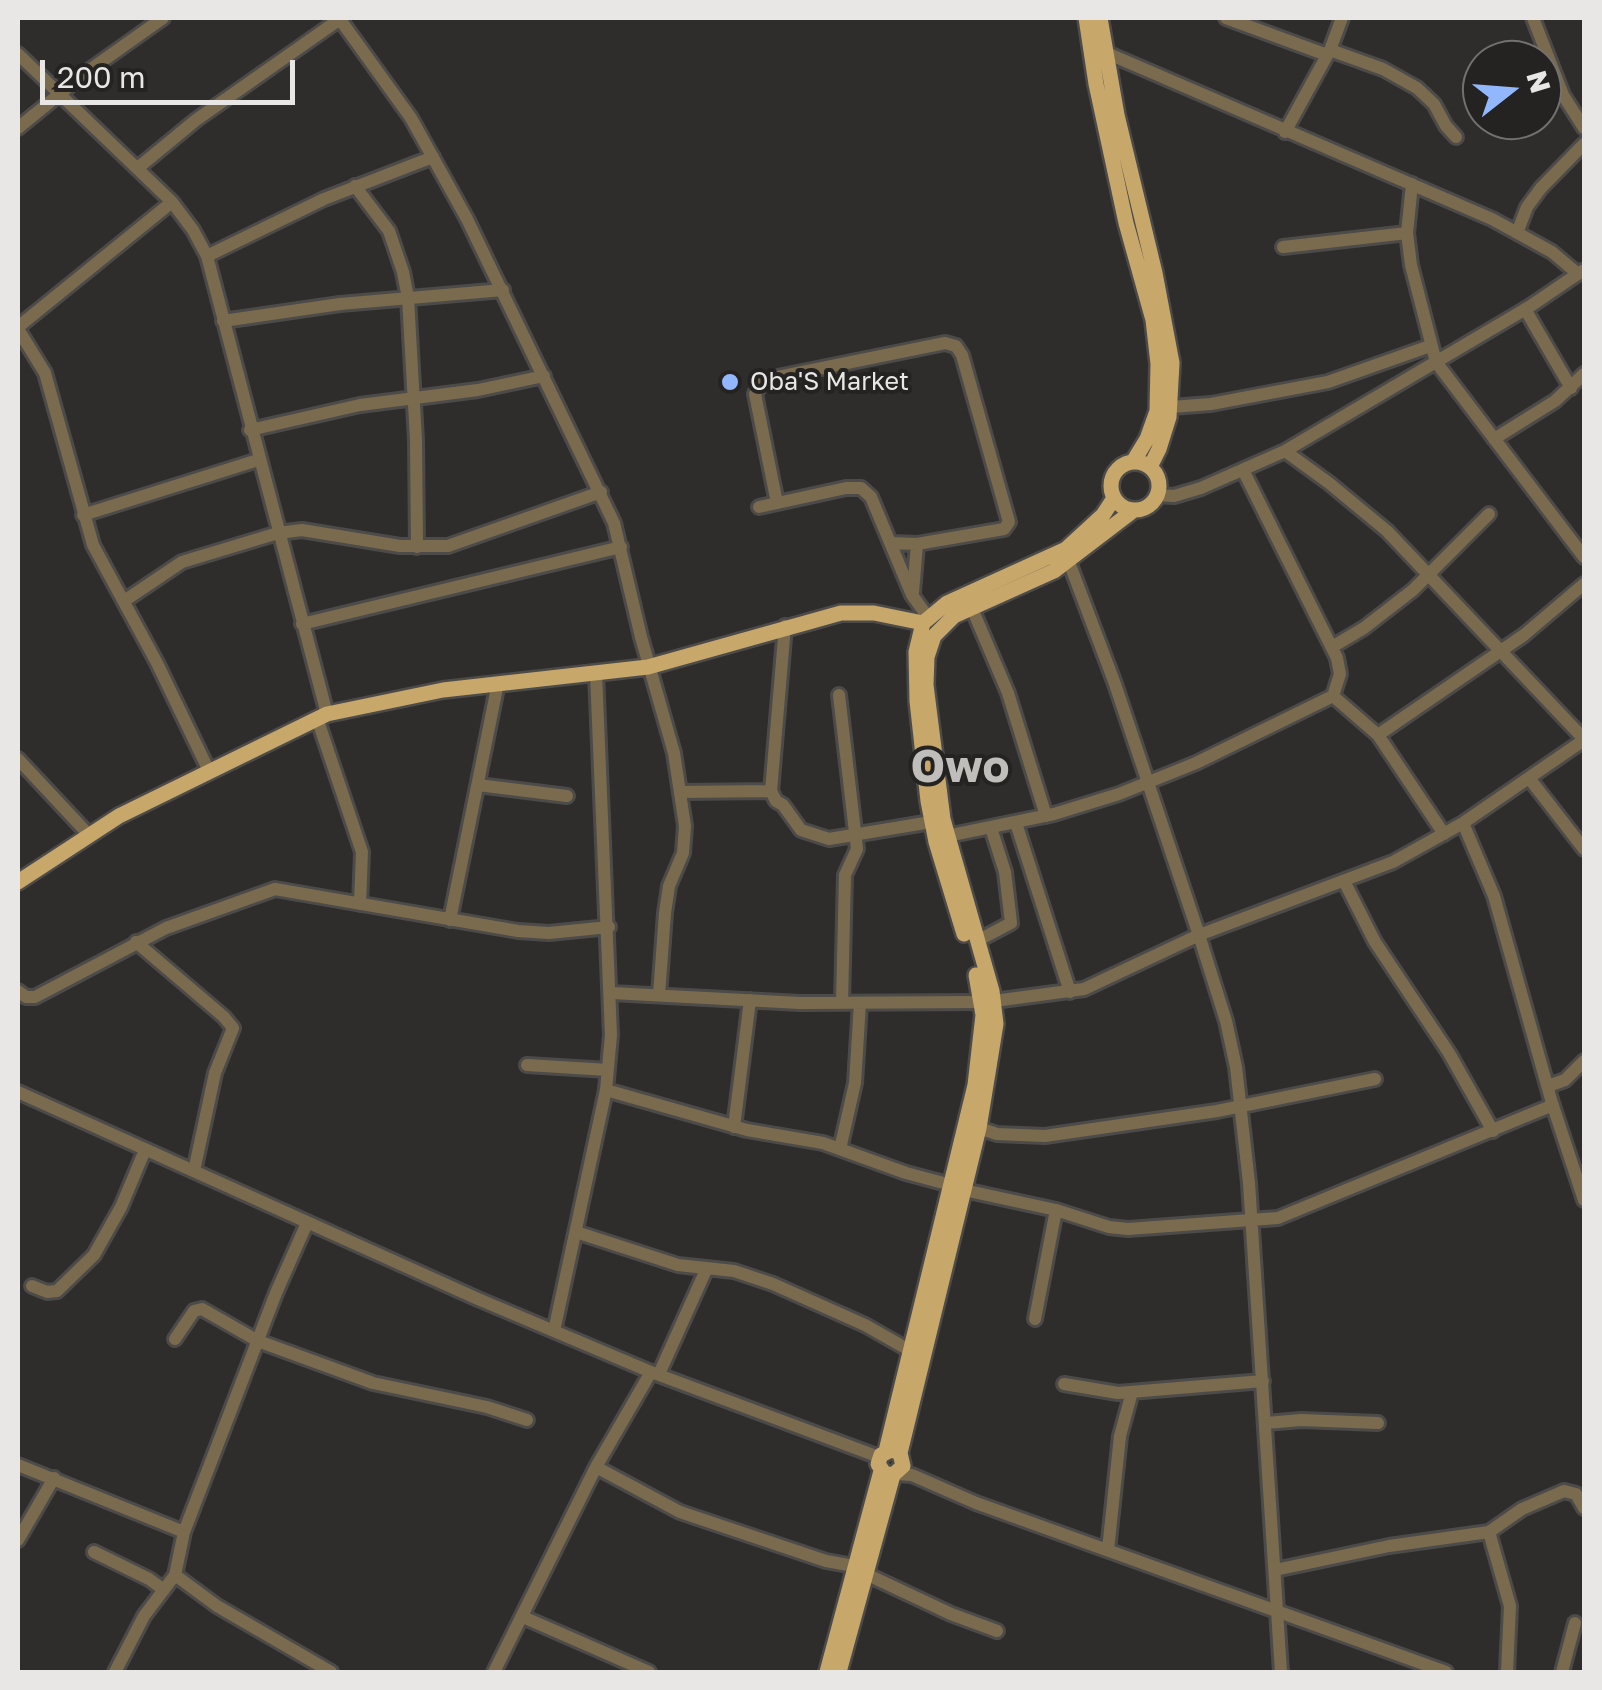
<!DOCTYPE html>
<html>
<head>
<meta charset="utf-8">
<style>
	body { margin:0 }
	#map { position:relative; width:1602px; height:1690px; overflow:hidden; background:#2f2d2b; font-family:"Golos Text",sans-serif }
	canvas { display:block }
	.frame { position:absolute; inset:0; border:20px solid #e8e7e5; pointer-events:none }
	.north { position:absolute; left:1462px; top:40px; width:100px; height:100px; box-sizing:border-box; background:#252321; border:2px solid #73716f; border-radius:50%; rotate:73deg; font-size:28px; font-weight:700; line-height:40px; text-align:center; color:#e8e7e5 }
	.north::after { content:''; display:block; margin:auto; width:35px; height:45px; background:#93b7fd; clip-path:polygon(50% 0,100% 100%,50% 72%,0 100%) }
	.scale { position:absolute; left:40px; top:60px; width:255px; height:45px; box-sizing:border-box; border:5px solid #e8e7e5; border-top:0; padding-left:12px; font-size:30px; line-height:35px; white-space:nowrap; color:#e8e7e5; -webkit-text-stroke:8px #252321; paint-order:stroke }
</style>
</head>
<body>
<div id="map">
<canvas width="1602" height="1690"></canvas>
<div class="frame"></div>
<div class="north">N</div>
<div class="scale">200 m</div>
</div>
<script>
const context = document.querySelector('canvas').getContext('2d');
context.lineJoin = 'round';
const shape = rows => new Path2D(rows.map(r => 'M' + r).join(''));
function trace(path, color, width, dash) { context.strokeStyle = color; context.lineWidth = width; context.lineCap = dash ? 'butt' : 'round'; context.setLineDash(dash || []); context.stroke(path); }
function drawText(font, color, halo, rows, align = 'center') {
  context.font = font + ' "Golos Text",sans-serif'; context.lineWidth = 8; context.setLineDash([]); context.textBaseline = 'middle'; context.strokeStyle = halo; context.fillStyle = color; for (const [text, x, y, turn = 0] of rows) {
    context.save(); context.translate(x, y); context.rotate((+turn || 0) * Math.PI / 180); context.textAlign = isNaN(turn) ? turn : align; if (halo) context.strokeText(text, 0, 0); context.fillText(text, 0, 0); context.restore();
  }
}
const minor = shape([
	[339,18,411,118,467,219,614,523,641,637,674,753,685,826,683,853,669,886,665,913,659,995],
	[1226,18,1327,55],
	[1533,18,1563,95,1584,128],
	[1330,50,1383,69,1417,88,1434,104,1446,126,1456,137],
	[1102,51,1492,219,1552,252,1578,274],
	[18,54,172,202,193,230,207,256,327,714],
	[18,128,84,74,163,18],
	[1285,132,1330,50,1342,18],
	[139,167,196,120,340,19],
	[1412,184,1407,233,1411,265,1436,362,1584,557],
	[355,186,389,231,403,272,408,298,416,440,417,547],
	[1517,233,1527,207,1541,188,1584,144],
	[1283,247,1407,233],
	[207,256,324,199,433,157],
	[1525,309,1571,388],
	[223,321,340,304,503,290],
	[18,327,172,202],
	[18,329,45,373,93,545,157,663,209,771],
	[1171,407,1211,404,1328,382,1430,346],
	[250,430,360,405,478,390,544,376],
	[1494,439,1555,401,1584,374],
	[1285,451,1329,483,1387,531,1584,739],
	[1157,495,1174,496,1201,488,1285,451,1529,307,1582,271],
	[777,503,755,394,763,380,945,343,956,346,962,355,1009,522,1004,529,917,544,891,543],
	[759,507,846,488,861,488,871,497,912,595,928,617],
	[83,515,258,460],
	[1069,562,1115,684,1199,935,1226,1021,1236,1067,1249,1183,1281,1672],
	[913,592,917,544],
	[124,601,182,562,278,533,302,530,400,546,448,546,601,492],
	[971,606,1008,693,1046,816],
	[302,624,621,547],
	[785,626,771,791,776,801,783,805,801,830,829,839,931,822],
	[1332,647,1364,628,1413,590,1489,514],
	[839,695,857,849,845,875,842,1003],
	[1333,696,1378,735,1444,834],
	[317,718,362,852,360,904],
	[1378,735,1524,635,1584,584],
	[18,759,89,835],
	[1529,778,1584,849],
	[478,785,567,796],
	[680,792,771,791],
	[1016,823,1070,992],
	[1463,823,1494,896,1552,1103,1584,1200],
	[947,836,1054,814,1119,794,1196,763,1333,696,1340,674,1337,658,1244,472],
	[1344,881,1375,942,1449,1053,1493,1131],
	[450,920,498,683],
	[977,941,1011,923,1005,872,991,828],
	[136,942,224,1017,233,1028,215,1073,194,1171],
	[18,991,26,997,35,997,166,928,275,889,518,931,549,933,609,927],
	[612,993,800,1003,982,1002],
	[994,1001,1084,989,1199,935,1393,862,1463,823,1584,740],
	[527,1065,608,1070],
	[1548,1086,1565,1080,1584,1061],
	[606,1090,747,1130,823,1143,906,1173,951,1185],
	[18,1092,478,1299,651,1372,879,1457],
	[734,1127,750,1000],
	[979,1128,997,1134,1045,1136,1217,1111,1375,1079],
	[840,1149,855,1083,860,1003],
	[964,1190,1056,1210,1109,1227,1128,1229,1278,1218,1553,1105],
	[576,1232,678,1265,734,1271,773,1284,865,1325,909,1350],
	[32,1286,47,1292,57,1291,94,1255,121,1207,145,1150],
	[1035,1319,1056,1210],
	[554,1331,606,1090,611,1035,596,673],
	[175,1339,194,1311,202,1309,258,1341,373,1383,487,1407,527,1420],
	[659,1374,706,1270],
	[1064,1384,1118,1393,1263,1381],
	[1266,1423,1301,1420,1378,1423],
	[18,1465,184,1532],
	[596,1467,680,1512,826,1561,854,1566],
	[897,1474,912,1475,976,1503,1446,1672],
	[1489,1532,1510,1606,1507,1672],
	[18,1540,54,1478],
	[1108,1550,1120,1436,1132,1392],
	[94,1552,149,1579,164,1590],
	[1275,1570,1389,1546,1489,1532,1522,1509,1564,1491,1576,1494,1584,1508],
	[866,1574,951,1614,997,1631],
	[175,1575,217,1606,331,1672],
	[523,1617,649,1672],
	[115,1672,144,1616,175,1575,184,1532,276,1293,307,1223],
	[494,1672,596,1467,651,1372],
	[1562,1672,1575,1623]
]);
const major = shape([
	[1086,18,1096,84,1126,223,1153,320,1158,364,1157,411,1147,439,1133,462],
	[1100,18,1117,115,1155,273,1172,363,1169,417,1159,449,1150,467],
	'1111 486a24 24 0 1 1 48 0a24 24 0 1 1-48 0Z',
	[18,882,119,816,327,714,443,690,648,667,841,613,874,613,923,623],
	[964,934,936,842,928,801,917,701,916,652,923,623,947,603,1066,549,1103,515,1114,498],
	[886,1451,975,1085,983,1015,976,975],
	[900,1453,891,1450,881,1455,878,1464,884,1473,893,1475,903,1466,900,1453,979,1128,996,1024,992,991,943,819,926,685,927,657,934,636,954,616,1054,571,1134,510],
	[827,1672,881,1471],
	[839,1672,893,1475]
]);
const markers = [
	[730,382,10,"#93b7fd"]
];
const poiNames = [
	["Oba'S Market",750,382]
];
const townNames = [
	["Owo",960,768]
];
trace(minor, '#4d4b49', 18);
trace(major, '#4d4b49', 20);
trace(minor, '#7a6b4e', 12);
trace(major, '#c7a86a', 15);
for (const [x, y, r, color] of markers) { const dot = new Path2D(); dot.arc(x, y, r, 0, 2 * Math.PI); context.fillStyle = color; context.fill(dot); trace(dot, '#252321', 4); }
drawText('25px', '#e8e7e5', '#252321', poiNames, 'left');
drawText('bold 45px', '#c0bebb', '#252321', townNames);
</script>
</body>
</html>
